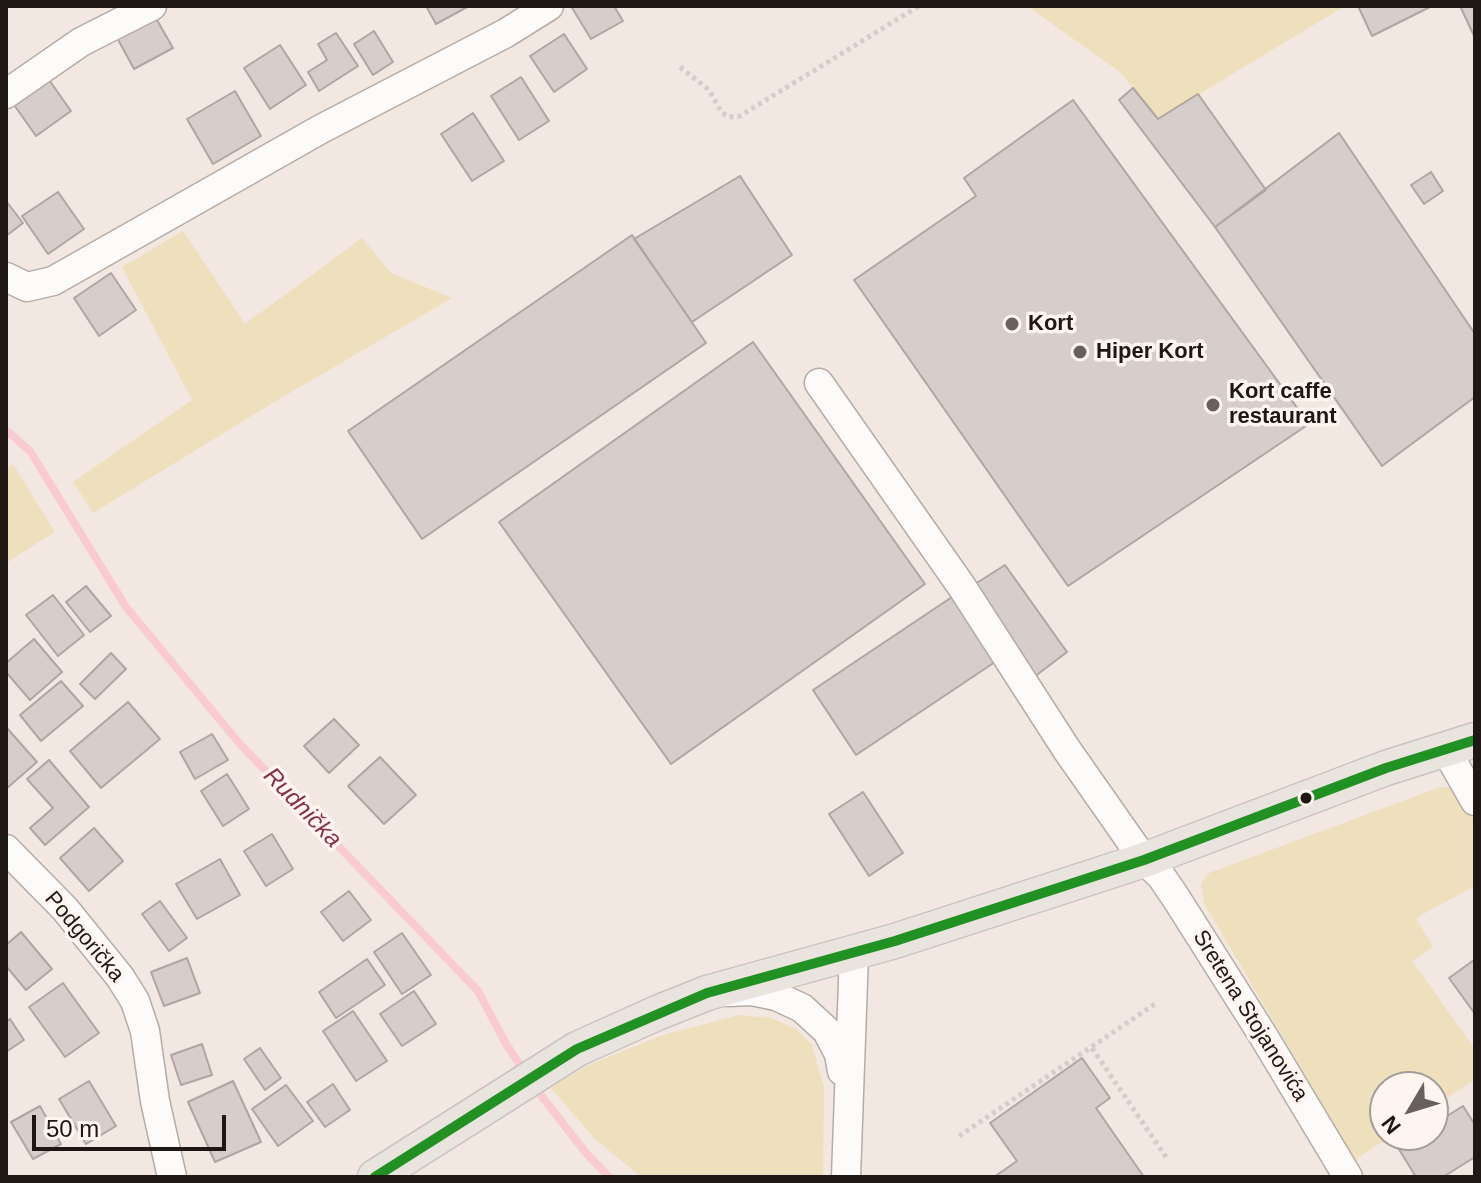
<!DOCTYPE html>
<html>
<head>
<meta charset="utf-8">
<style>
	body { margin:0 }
	#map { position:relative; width:1481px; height:1183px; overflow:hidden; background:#f3e7e1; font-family:Helvetica,sans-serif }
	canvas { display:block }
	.frame { position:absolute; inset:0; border:8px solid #1e1713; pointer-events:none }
	.north { position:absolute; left:1369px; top:1071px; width:80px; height:80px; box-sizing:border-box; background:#fef5f1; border:2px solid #a49c98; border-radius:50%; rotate:232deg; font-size:22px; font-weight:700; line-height:32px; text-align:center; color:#1e1713 }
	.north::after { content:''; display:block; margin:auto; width:28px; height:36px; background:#69605b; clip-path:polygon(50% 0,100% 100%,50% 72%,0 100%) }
	.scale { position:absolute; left:32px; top:1115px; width:194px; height:36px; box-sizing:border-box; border:4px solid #1e1713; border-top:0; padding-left:10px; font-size:24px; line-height:28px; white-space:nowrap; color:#1e1713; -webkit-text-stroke:6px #fef5f1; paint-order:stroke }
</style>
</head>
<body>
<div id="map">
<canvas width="1481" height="1183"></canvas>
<div class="frame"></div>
<div class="north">N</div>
<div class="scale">50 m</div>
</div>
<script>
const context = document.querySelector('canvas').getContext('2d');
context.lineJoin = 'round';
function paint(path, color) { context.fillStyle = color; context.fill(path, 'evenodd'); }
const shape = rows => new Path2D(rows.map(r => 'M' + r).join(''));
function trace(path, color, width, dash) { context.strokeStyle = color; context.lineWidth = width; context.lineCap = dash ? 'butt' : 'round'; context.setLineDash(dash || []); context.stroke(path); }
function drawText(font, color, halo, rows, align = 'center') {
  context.font = font + ' Helvetica,sans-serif'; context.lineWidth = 7; context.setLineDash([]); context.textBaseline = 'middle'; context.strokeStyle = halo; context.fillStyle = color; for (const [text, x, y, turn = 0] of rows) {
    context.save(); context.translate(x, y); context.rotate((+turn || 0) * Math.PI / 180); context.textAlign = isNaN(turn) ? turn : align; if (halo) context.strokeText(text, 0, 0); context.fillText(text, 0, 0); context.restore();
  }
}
const green = shape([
	[1027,6,1345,6,1158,119,1120,72],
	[183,231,245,324,362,238,391,273,452,298,276,401,93,513,73,482,192,400,122,267],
	[13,464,55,532,6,563,6,469],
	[1440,787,1456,788,1475,818,1475,886,1416,918,1433,947,1412,961,1475,1049,1475,1079,1433,1107,1433,1087,1385,1087,1385,1135,1392,1135,1355,1160,1204,903,1201,884,1209,873],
	[739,1015,771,1018,796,1029,812,1045,824,1087,823,1177,641,1177,594,1138,551,1088,586,1066,663,1035]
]);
const stream = shape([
	[6,430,30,451,126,607,239,743,478,991,506,1044,526,1074],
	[533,1085,586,1153,609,1177]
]);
const building = shape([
	[426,6,469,6,436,24,426,6],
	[571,6,614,6,623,21,591,39,571,6],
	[1358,6,1432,6,1372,36,1358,6],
	[1460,6,1475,6,1475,38,1460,6],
	[153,13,173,48,134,69,115,34,153,13],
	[374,31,393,62,373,75,354,44,374,31],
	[336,33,358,66,319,91,308,72,327,60,318,44,336,33],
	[564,34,587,69,554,92,530,56,564,34],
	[280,45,306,85,270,109,244,68,280,45],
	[47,77,71,111,36,136,12,102,47,77],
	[521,77,549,121,519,140,491,96,521,77],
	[1133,88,1158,119,1198,94,1266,190,1215,227,1119,100,1133,88],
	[235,91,261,136,213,164,187,119,235,91],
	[1073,100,1309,424,1068,586,854,280,976,196,964,178,1073,100],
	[473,113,504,161,472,181,441,134,473,113],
	[1339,133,1475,334,1475,397,1382,466,1215,227,1339,133],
	[1431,172,1443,191,1424,204,1411,185,1431,172],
	[740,176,792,255,692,322,634,239,740,176],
	[58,192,84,229,48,254,22,216,58,192],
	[6,201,23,223,6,236,6,201],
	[632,235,706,343,422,539,348,431,632,235],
	[111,273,136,310,99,336,74,298,111,273],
	[753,342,925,584,671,764,499,522,753,342],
	[1005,565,1067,652,1034,677,972,586,1005,565],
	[86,586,111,616,90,632,66,602,86,586],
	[53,595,84,635,58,656,26,615,53,595],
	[952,597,995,662,856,755,813,690,952,597],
	[34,639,62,672,30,700,6,672,6,663,34,639],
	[111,653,126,669,95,699,80,684,111,653],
	[61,681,83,706,41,741,20,715,61,681],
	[128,702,160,739,101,788,70,751,128,702],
	[334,719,359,745,329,773,304,746,334,719],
	[6,727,37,762,6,789,6,727],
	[212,734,228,760,195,779,180,752,212,734],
	[380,757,416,795,384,824,348,786,380,757],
	[49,760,89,807,45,845,30,828,53,808,27,779,49,760],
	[227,774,249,809,223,826,201,791,227,774],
	[863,792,903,853,869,876,829,814,863,792],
	[94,828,123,861,89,891,60,858,94,828],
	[272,834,293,869,266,886,244,851,272,834],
	[220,859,240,895,197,919,176,884,220,859],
	[349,891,371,920,343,941,321,912,349,891],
	[160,901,187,938,169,951,142,914,160,901],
	[21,932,52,969,26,990,6,966,6,945,21,932],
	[402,933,431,975,402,994,374,952,402,933],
	[187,958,200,993,164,1006,151,972,187,958],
	[367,959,385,985,336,1018,319,992,367,959],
	[1474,960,1475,962,1475,1014,1449,978,1474,960],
	[63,983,99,1033,65,1057,29,1007,63,983],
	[414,991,436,1024,402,1046,380,1014,414,991],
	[353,1011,387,1061,356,1081,323,1031,353,1011],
	[10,1019,24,1040,6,1052,6,1022,10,1019],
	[202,1044,212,1075,181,1085,171,1055,202,1044],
	[260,1048,281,1078,265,1090,244,1059,260,1048],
	[1082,1058,1110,1098,1096,1108,1144,1177,994,1177,1017,1161,990,1123,1082,1058],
	[89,1081,116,1126,86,1144,59,1099,89,1081],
	[233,1081,261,1142,215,1162,188,1102,233,1081],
	[333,1084,350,1110,325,1127,307,1102,333,1084],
	[286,1085,313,1121,278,1146,252,1109,286,1085],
	[40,1106,61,1144,33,1159,11,1122,40,1106],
	[1463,1106,1475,1125,1475,1157,1443,1177,1416,1177,1397,1146,1416,1135,1433,1135,1433,1125,1463,1106]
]);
const path = shape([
	[680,67,709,90,722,113,729,117,740,116,919,6],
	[1092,1048,1166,1157],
	[959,1136,1158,1002]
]);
const minor = shape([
	[6,94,81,42,152,6],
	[6,277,27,287,53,281,321,129,506,33,549,6],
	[819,383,962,587,1067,750,1144,860,1161,876,1176,898,1264,1037,1348,1177],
	[1446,750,1475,801],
	[6,849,65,909,120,977,135,1001,145,1031,155,1101,172,1177],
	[728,992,752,991,776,996,802,1008,827,1031,839,1054,842,1071],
	[846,1177,854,953]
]);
const major = shape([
	[375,1177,577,1049,657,1013,707,993,895,941,1144,860,1386,768,1475,740]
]);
const bus1 = shape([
	[375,1177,577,1049,707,993,895,941,1144,860,1386,768,1475,740]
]);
const markers = [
	[1012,324,8,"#69605b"],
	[1080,352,8,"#69605b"],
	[1213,405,8,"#69605b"],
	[1306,798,7,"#1e1713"]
];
const poiNames = [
	["Kort",1028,324],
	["Hiper Kort",1096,352],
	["Kort caffe",1229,392],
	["restaurant",1229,417]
];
const streetNames = [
	["Podgorička",84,937,50],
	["Sretena Stojanovića",1250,1016,58]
];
const waterNames = [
	["Rudnička",302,808,46]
];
paint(green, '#eedfbd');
trace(stream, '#f9cbd0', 8);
paint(building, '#d7cdca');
trace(building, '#afa5a2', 2);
trace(minor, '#b5aca7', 31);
trace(major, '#cac3c1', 37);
trace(path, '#d2cecd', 5, [4, 4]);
trace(minor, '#fdfbfa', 28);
trace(major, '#eae4df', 34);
trace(bus1, '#229124', 10);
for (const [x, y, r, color] of markers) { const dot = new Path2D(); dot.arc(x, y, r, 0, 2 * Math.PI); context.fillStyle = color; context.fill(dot); trace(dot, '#fef5f1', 3); }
drawText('bold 22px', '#1e1713', '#fef5f1', poiNames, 'left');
drawText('22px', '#1e1713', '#fef5f1', streetNames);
drawText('italic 24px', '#873146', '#fef5f1', waterNames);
</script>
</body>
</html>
